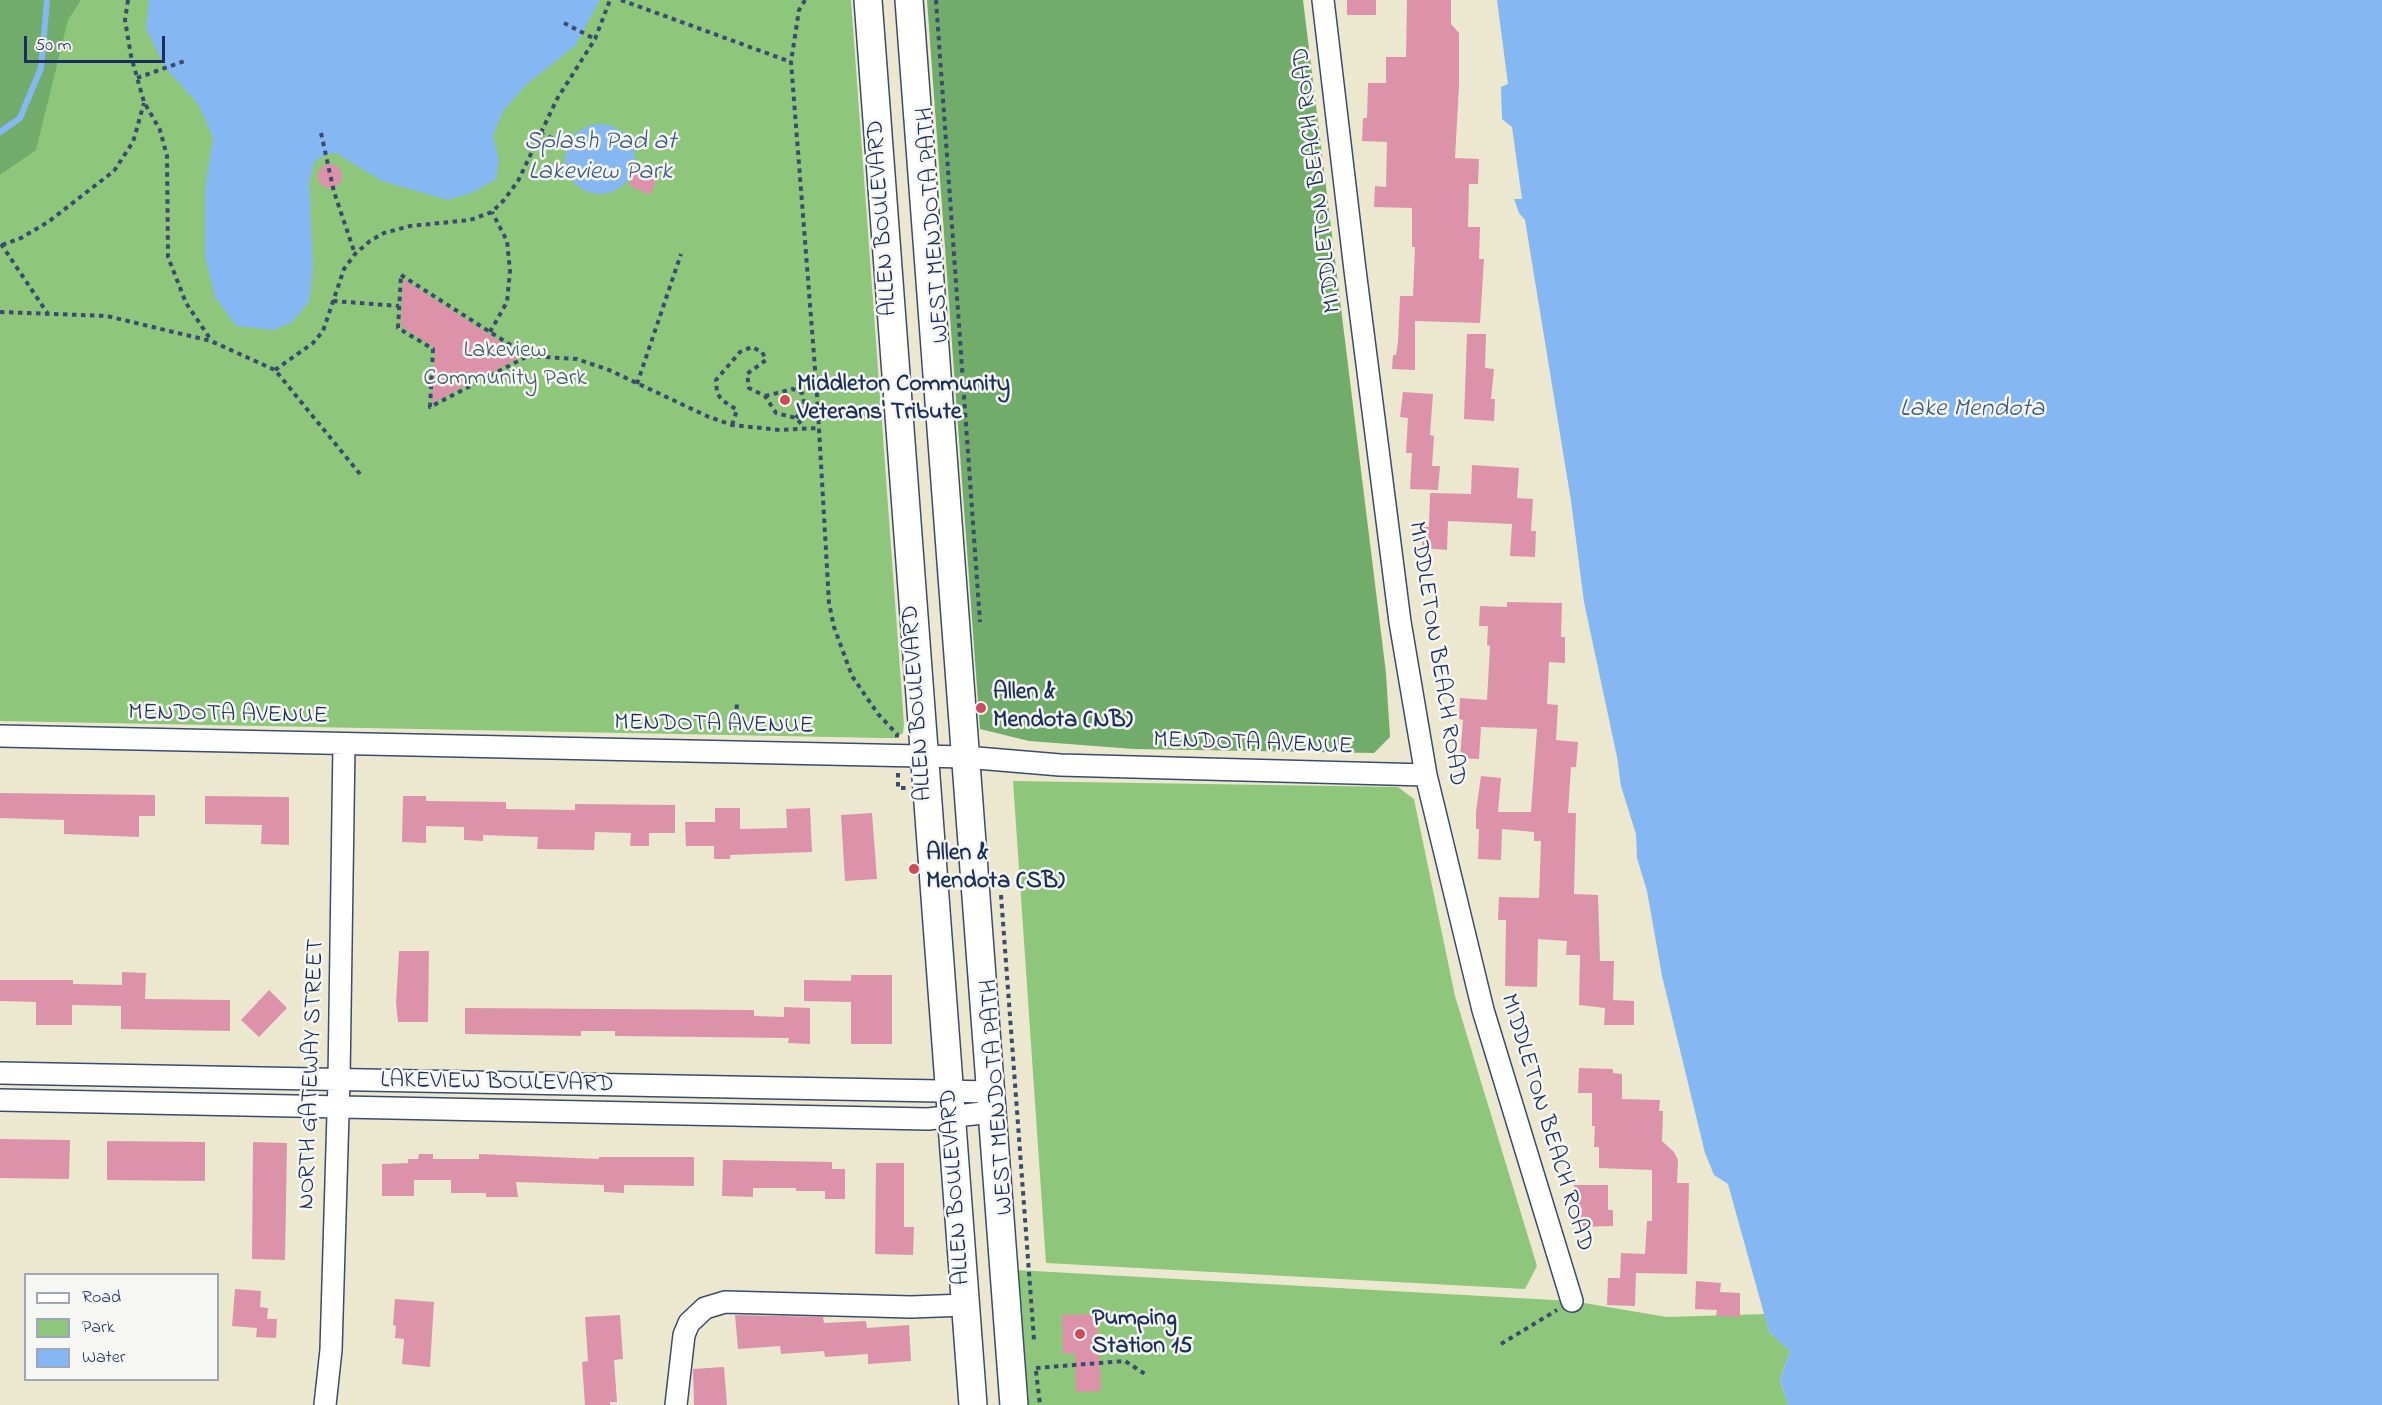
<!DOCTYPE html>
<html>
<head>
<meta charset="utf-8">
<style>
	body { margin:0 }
	#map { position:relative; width:2382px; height:1405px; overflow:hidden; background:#ece8d0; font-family:"Indie Flower",sans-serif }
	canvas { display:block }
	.legend { position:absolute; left:24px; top:1273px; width:195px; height:108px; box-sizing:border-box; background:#f6f6f2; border:2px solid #9ea6b7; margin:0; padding:8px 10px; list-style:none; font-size:18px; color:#1b2f5e }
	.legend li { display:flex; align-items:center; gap:12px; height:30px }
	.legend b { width:30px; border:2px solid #9ea6b7 }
	.scale { position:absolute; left:24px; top:36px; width:141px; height:27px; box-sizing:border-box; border:3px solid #1b2f5e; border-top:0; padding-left:8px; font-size:18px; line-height:21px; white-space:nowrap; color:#1b2f5e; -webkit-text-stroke:4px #f6f6f2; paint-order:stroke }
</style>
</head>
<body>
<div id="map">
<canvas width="2382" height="1405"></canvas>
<ul class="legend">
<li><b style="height:8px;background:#fff"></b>Road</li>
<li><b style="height:16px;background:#8ec77b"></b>Park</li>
<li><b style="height:16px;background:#85b8f2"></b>Water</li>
</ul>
<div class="scale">50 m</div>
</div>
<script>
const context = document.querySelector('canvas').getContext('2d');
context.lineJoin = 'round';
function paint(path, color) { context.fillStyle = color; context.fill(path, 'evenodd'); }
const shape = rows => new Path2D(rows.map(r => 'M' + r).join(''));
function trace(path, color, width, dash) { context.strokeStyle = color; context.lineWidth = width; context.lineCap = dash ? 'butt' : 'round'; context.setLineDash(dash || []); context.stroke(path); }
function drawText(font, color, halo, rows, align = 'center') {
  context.font = font + ' "Indie Flower",sans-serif'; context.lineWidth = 5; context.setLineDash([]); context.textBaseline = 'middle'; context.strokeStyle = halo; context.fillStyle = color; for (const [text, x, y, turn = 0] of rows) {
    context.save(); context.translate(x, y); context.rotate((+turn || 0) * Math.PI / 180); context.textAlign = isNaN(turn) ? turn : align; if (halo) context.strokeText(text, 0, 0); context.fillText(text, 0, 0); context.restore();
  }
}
const green = shape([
	[0,0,851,0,904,724,903,733,896,738,883,738,0,721],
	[1013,781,1398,787,1414,799,1455,996,1537,1266,1525,1289,1046,1263],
	[1016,1270,1572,1301,1667,1317,1765,1314,1769,1332,1790,1351,1780,1380,1788,1405,1026,1405]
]);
const forest = shape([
	[0,0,81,0,68,20,36,150,0,175],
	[927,0,1303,0,1386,673,1390,737,1374,753,1134,749,1029,741,980,729]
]);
const water = shape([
	[149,0,600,0,575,46,527,84,503,111,493,136,499,160,496,179,474,192,448,200,382,181,336,153,325,155,315,161,309,182,313,267,309,302,292,322,274,330,236,326,215,297,205,257,205,190,213,137,198,104,165,67,146,29],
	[1497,0,2382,0,2382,1405,1788,1405,1780,1380,1790,1351,1769,1332,1728,1184,1714,1175,1705,1153,1662,976,1647,891,1637,858,1636,834,1621,786,1617,757,1584,602,1571,501,1525,220,1519,213,1514,199,1522,199,1512,127,1502,119,1501,87,1508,84],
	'565 159a35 35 0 1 1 70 0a35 35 0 1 1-70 0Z'
]);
const stream = shape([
	[0,132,20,118,41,68,47,0]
]);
const building = shape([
	[1347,0,1376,0,1376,15,1347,15],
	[1407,0,1451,0,1451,24,1459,33,1459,86,1455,158,1479,159,1478,184,1469,184,1468,227,1480,227,1479,259,1484,259,1480,323,1415,321,1415,370,1392,369,1393,355,1396,355,1398,342,1400,296,1413,296,1415,247,1412,247,1412,208,1374,207,1375,186,1386,187,1387,142,1362,141,1363,118,1367,118,1368,83,1386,83,1386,57,1406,57],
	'318 176a12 12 0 1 1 24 0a12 12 0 1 1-24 0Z',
	[637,166,658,176,650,195,629,185],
	[403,279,459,315,523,356,432,403,435,348,401,326],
	[1467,334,1486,334,1485,368,1494,369,1491,399,1495,399,1494,421,1464,419],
	[1403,392,1433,394,1430,435,1434,436,1432,466,1440,466,1438,490,1410,489,1412,453,1406,453,1408,418,1400,417],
	[1472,465,1519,468,1517,498,1533,499,1531,531,1536,531,1535,557,1510,556,1512,524,1448,521,1447,550,1422,548,1423,527,1429,527,1430,493,1471,494],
	[1507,602,1562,603,1561,637,1565,637,1565,663,1549,662,1547,704,1558,705,1556,740,1578,742,1576,767,1571,767,1568,813,1576,813,1574,894,1598,895,1600,961,1614,961,1613,1000,1634,1001,1634,1025,1604,1025,1605,1008,1579,1005,1580,955,1566,955,1567,941,1538,939,1537,987,1505,986,1506,920,1498,920,1499,897,1539,898,1541,841,1534,841,1534,832,1502,829,1501,860,1478,859,1479,829,1476,829,1476,812,1481,776,1501,778,1498,812,1531,812,1537,729,1481,727,1479,759,1460,758,1463,720,1459,719,1460,698,1487,700,1490,646,1487,645,1488,626,1479,626,1480,606,1507,607],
	[0,793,155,795,155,816,139,816,139,837,64,834,64,820,0,818],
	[205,796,289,797,289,845,261,844,262,825,205,824],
	[403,796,426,796,426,801,506,802,506,809,575,810,575,804,675,805,675,833,649,833,649,846,630,846,631,833,595,832,594,850,537,849,538,837,483,835,483,841,464,840,464,827,426,826,426,843,402,842],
	[715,808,740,808,740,829,787,828,786,809,810,808,812,852,730,855,730,859,714,859,714,846,686,846,685,822,715,822],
	[872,813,877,879,845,881,841,815],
	[399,951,429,951,428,1022,398,1022,396,1003],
	[122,972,146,973,145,999,230,1000,230,1031,121,1029,121,1006,72,1005,72,1025,36,1025,36,1002,0,1001,0,980,73,980,73,984,122,985],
	[851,975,892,975,892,1044,851,1044,851,1002,804,1001,804,980,851,981],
	[269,990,287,1008,259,1037,241,1020],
	[784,1007,810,1008,810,1044,788,1043,789,1038,615,1036,615,1031,581,1031,581,1036,465,1034,465,1008,754,1010,754,1016,784,1017],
	[1579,1068,1613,1069,1613,1073,1622,1074,1622,1099,1660,1100,1659,1111,1663,1111,1662,1141,1674,1152,1678,1160,1677,1183,1689,1183,1687,1274,1636,1273,1635,1306,1607,1305,1608,1278,1620,1278,1621,1253,1645,1254,1647,1221,1652,1221,1652,1170,1599,1168,1599,1147,1594,1147,1595,1126,1592,1126,1592,1093,1578,1093],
	[0,1139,70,1140,69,1179,0,1178],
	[107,1141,205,1142,205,1181,107,1180],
	[253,1142,287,1143,285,1260,252,1259],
	[419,1154,433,1154,433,1159,479,1159,479,1154,599,1159,599,1157,694,1157,694,1186,624,1185,624,1193,604,1192,604,1185,516,1182,518,1197,486,1197,486,1193,451,1193,451,1180,414,1180,414,1196,382,1196,382,1164,408,1163,408,1159,418,1159],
	[723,1160,832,1162,832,1169,845,1169,845,1199,825,1199,825,1191,796,1191,796,1188,753,1188,753,1197,722,1196],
	[876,1163,904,1163,904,1227,914,1227,913,1255,875,1254],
	[1574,1185,1608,1185,1608,1210,1613,1210,1613,1226,1577,1227],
	[1696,1281,1721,1283,1720,1292,1740,1293,1740,1317,1716,1316,1717,1310,1695,1309],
	[235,1289,261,1291,260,1307,268,1308,267,1319,277,1319,276,1338,256,1337,257,1328,232,1326],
	[395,1299,434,1302,430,1367,402,1364,404,1339,395,1338,396,1326,393,1325],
	[1097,1314,1101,1391,1076,1392,1075,1353,1063,1354,1062,1315],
	[620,1315,623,1359,614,1360,617,1402,610,1402,610,1405,585,1405,582,1362,588,1361,585,1317],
	[735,1315,823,1317,824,1323,866,1321,867,1328,909,1325,911,1361,868,1364,868,1354,825,1357,824,1351,781,1354,780,1346,738,1349],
	[724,1367,727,1405,694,1405,693,1369]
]);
const path = shape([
	[128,0,125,20,131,56,144,102,160,130,167,156,168,257,186,303,211,340],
	[621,0,791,62],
	[805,0,799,10,791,62,817,394,829,603,834,627,852,676,878,714,897,734,897,738],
	[936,0,980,622],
	[564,23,595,39],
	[137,78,185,61],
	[321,133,334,192,355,254],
	[540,133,568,145],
	[1,244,48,314],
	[2,245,21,238,48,222,114,171,133,142,144,103],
	[401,275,490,332,528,356,430,407,433,349,398,328,401,275],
	[333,301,399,306],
	[0,312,107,316,211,341,275,370,360,474],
	[490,332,507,302,510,271,507,241,492,212],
	[528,356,577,359,609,370,709,417,732,425,780,430,818,428],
	[275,370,313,343,323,331,344,269,355,254,370,241,384,233,410,226,470,220,492,212,504,200,518,181,557,99,595,39,610,0],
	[637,384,681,254],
	[765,396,793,389,802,393,805,406,796,418],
	[732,425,737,410,722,400,717,393,716,380,740,352,752,347,762,352,766,360,747,374,749,388,765,396,776,413,796,418,804,427],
	[736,727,737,700],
	[898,773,898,788,906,788],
	[1001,895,1034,1340],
	[1501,1344,1557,1310],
	[1036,1368,1125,1361,1145,1374],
	[1036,1371,1040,1405]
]);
const minor = shape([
	[1323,0,1355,270,1400,622,1426,775,1483,1010,1572,1301],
	[0,736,965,757,1060,765,1426,775],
	[0,1073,991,1092],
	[0,1100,928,1119,992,1112],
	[325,1405,331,1350,339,1080,344,744],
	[676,1405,684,1335,689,1323,705,1308,725,1302,911,1307,966,1305]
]);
const major = shape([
	[868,0,973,1405],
	[909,0,1014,1405]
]);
const markers = [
	[785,400,6,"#d1495b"],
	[981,708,6,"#d1495b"],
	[914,869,6,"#d1495b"],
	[1080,1334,6,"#d1495b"]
];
const streetNames = [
	["MIDDLETON BEACH ROAD",1319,180,-97],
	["ALLEN BOULEVARD",884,218,-94],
	["WEST MENDOTA PATH",935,225,-94],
	["MIDDLETON BEACH ROAD",1435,654,81],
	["ALLEN BOULEVARD",919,703,-94],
	["MENDOTA AVENUE",228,716,1],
	["MENDOTA AVENUE",714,726,1],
	["MENDOTA AVENUE",1253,745,2],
	["NORTH GATEWAY STREET",313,1074,-88],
	["LAKEVIEW BOULEVARD",497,1084,1],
	["WEST MENDOTA PATH",999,1097,-94],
	["MIDDLETON BEACH ROAD",1545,1123,73],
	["ALLEN BOULEVARD",957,1187,-94]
];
const parkNames = [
	["Lakeview",505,352],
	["Community Park",505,380]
];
const poiNames = [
	["Middleton Community",797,386],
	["Veterans' Tribute",797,414],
	["Allen &",993,694],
	["Mendota (NB)",993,722],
	["Allen &",926,855],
	["Mendota (SB)",926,883],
	["Pumping",1092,1320],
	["Station 15",1092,1348]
];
const waterNames = [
	["Splash Pad at",600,144],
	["Lakeview Park",600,174],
	["Lake Mendota",1972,411]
];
paint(green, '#8ec77b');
paint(forest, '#72ac6b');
paint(water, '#85b8f2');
trace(stream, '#85b8f2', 6);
paint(building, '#dc93aa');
trace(minor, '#3a4b6f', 24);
trace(major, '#3a4b6f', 30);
trace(path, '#3a4b6f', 4, [4.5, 4.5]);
trace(minor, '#fff', 21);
trace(major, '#fff', 27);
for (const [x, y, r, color] of markers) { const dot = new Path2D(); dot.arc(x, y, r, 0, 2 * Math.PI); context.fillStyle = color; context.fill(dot); trace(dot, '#f6f6f2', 2); }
drawText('24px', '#1b2f5e', '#f6f6f2', streetNames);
drawText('24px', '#3e5d67', '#f6f6f2', parkNames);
drawText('bold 24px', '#1b2f5e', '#f6f6f2', poiNames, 'left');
drawText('italic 26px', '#3b588a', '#f6f6f2', waterNames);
</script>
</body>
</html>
